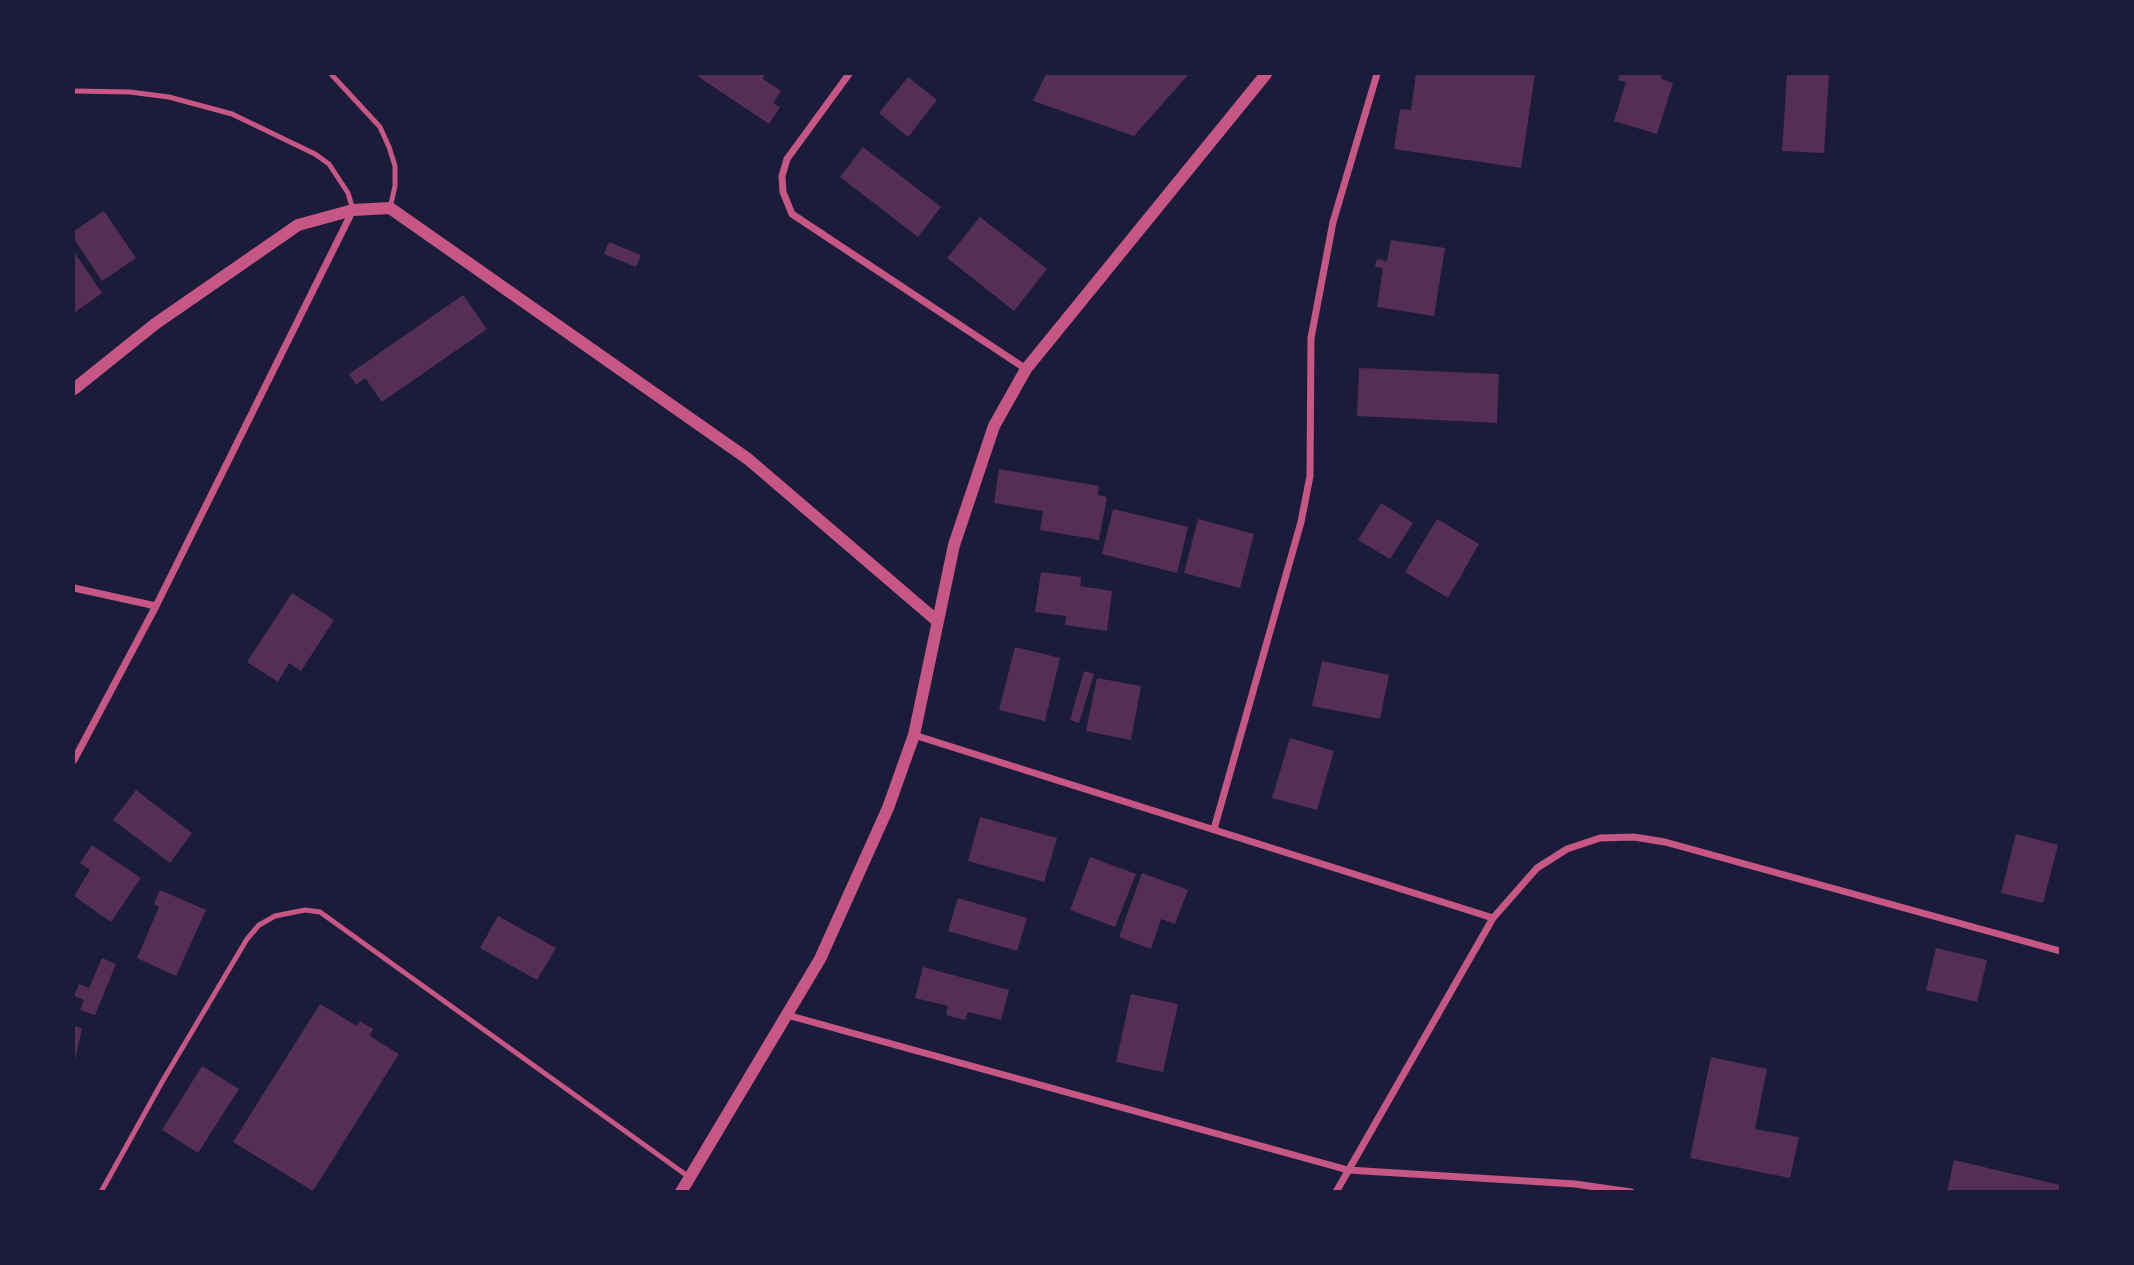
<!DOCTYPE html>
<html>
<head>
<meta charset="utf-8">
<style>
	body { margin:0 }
	#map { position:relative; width:2134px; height:1265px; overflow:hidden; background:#1b1b3a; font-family:"Fira Sans",sans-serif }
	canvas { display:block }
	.frame { position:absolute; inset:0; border:75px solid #1b1b3a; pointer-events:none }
</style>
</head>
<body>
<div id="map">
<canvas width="2134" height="1265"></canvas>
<div class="frame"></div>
</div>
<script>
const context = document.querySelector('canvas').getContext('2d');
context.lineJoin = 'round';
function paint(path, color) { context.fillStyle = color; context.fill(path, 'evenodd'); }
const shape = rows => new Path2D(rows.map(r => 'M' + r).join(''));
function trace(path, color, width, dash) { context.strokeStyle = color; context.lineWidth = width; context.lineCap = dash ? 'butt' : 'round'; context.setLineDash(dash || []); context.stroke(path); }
const building = shape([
	[699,74,765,74,763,79,781,91,773,103,780,107,769,124,697,76],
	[1046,74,1189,74,1134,136,1033,101],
	[1416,74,1535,74,1521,168,1394,149,1400,109,1411,110],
	[1620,74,1662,74,1661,79,1673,83,1657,134,1614,121,1626,82,1618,80],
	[1787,74,1829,74,1824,153,1782,151],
	[908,77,937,100,908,137,879,113],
	[863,147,941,207,918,237,840,177],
	[104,211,136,258,102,281,74,239,74,231],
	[980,217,1047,269,1014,311,947,258],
	[1391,240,1445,248,1434,316,1377,307,1383,268,1375,267,1377,259,1387,261],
	[609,242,641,255,636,267,604,254],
	[74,252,102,293,74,313],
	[463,295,487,329,382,402,365,378,356,385,349,374],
	[1359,368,1499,374,1497,423,1357,416],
	[999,469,1099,486,1098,495,1107,497,1099,540,1040,530,1043,511,994,503],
	[1381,503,1413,523,1390,559,1358,540],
	[1113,509,1188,527,1177,573,1102,554],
	[1198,519,1254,534,1240,588,1184,573],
	[1437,519,1479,544,1448,598,1405,572],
	[1041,572,1081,577,1080,586,1112,591,1107,631,1065,625,1066,616,1035,612],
	[292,593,334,620,301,671,289,663,278,682,247,662],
	[1015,647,1060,658,1045,721,999,710],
	[1322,661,1389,675,1380,719,1312,706],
	[1084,671,1094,674,1079,723,1070,720],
	[1097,678,1141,686,1131,740,1086,731],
	[1290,738,1334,751,1317,810,1272,798],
	[136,790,192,833,170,863,113,820],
	[980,817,1057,838,1044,882,968,861],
	[2016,834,2058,845,2043,903,2001,893],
	[92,845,141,878,111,922,74,896,90,870,80,863],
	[1090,857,1136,874,1115,927,1070,910],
	[1142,873,1188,890,1175,924,1161,919,1151,949,1119,937],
	[160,890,206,910,176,976,137,958,159,907,154,904],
	[958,898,1027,918,1017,951,948,931],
	[498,916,556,948,537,980,480,948],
	[1936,948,1987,960,1977,1002,1926,990],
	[102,958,116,964,95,1015,80,1010,84,1000,74,996,79,984,89,988],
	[923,967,1009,990,1001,1020,968,1012,965,1020,946,1015,948,1006,915,998],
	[1131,994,1178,1004,1163,1072,1116,1062],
	[320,1004,357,1026,360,1021,373,1029,370,1036,399,1054,313,1191,233,1142],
	[74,1026,82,1028,75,1060,74,1060],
	[1711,1057,1767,1069,1755,1129,1799,1137,1790,1178,1690,1158],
	[202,1066,239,1089,198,1153,162,1130],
	[1954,1160,2060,1185,2060,1192,1947,1192]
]);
const service = shape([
	[331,74,380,127,389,147,395,166,395,186,390,208],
	[74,91,130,92,169,97,232,114,315,154,329,164,348,193,353,210],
	[101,1192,162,1082,247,939,259,925,275,916,305,910,320,912,689,1177]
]);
const minor = shape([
	[849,74,787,159,782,176,783,192,792,214,1026,369],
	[74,588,156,606],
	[914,735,1493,918,1537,868,1567,849,1600,838,1634,837,1665,842,2060,951],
	[74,760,156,606,353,210],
	[1214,829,1301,522,1310,476,1311,338,1333,222,1377,74],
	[787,1015,1348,1170,1575,1184,1631,1192],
	[1336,1192,1493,918]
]);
const tertiary = shape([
	[74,389,155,324,298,225,353,210,390,208,748,459,936,620],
	[681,1192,820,959,888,808,914,735,954,545,994,426,1026,369,1266,74]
]);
paint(building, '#542f53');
trace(service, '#c65784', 5);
trace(minor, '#c65784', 7);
trace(tertiary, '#c65784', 12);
</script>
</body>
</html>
